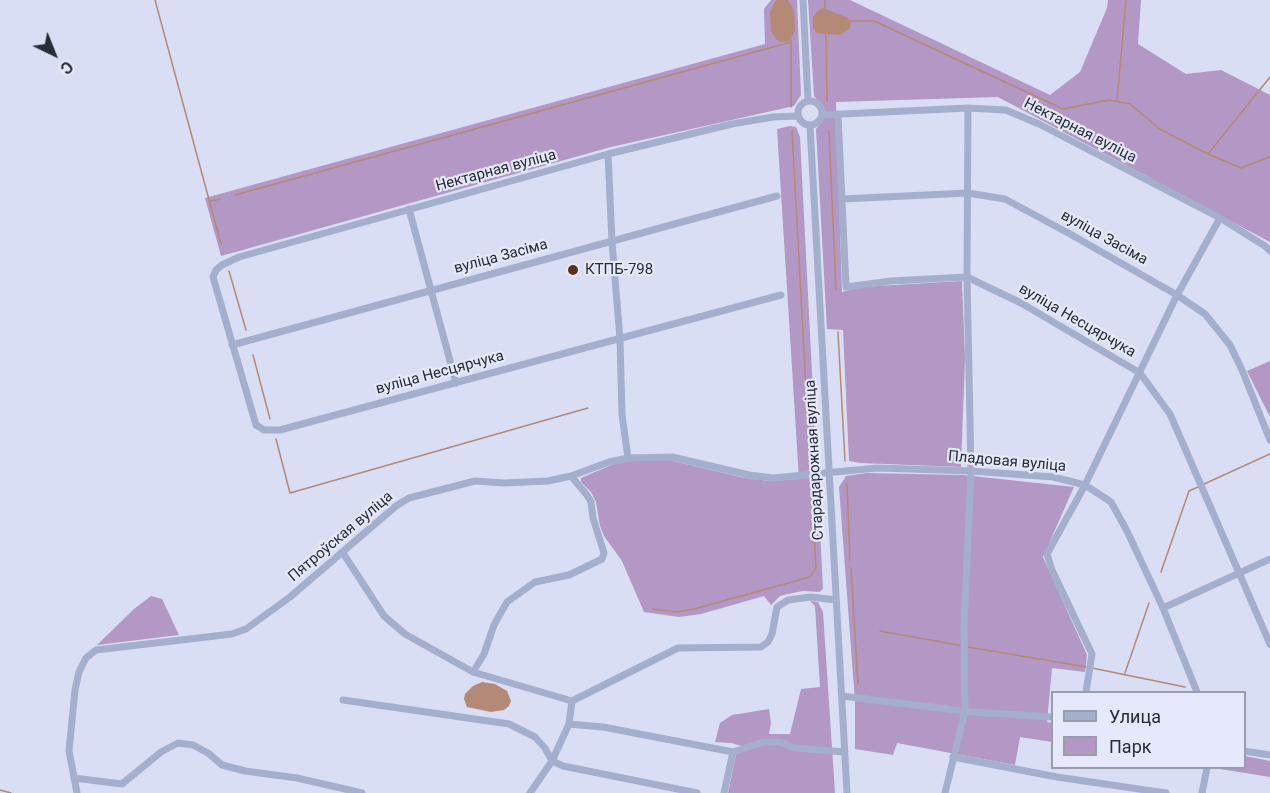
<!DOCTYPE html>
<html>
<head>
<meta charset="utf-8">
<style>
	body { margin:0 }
	#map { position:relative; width:1270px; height:793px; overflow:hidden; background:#d9def4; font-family:Roboto,sans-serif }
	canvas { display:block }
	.legend { position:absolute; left:1051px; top:691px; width:195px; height:78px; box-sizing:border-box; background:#e6e9fb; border:2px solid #999ead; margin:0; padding:8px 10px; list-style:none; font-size:18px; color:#262d38 }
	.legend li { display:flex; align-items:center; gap:12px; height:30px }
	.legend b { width:30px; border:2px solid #999ead }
	.north { position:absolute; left:24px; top:24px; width:60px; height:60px; -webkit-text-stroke:4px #e6e9fb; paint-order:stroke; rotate:137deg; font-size:16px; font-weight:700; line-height:24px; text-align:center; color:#262d38 }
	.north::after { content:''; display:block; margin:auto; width:21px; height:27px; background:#262d38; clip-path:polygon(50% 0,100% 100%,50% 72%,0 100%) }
</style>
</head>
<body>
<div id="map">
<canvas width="1270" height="793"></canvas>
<ul class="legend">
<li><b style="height:8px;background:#a4aecd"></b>Улица</li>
<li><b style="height:16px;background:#b397c4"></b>Парк</li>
</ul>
<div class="north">С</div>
</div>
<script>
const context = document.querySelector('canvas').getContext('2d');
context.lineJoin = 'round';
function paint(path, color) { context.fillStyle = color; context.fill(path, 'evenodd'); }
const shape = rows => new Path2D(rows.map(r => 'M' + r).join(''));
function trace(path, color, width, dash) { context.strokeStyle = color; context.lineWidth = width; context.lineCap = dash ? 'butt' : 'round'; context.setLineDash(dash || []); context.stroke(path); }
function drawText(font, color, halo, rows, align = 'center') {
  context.font = font + ' Roboto,sans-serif'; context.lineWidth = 4.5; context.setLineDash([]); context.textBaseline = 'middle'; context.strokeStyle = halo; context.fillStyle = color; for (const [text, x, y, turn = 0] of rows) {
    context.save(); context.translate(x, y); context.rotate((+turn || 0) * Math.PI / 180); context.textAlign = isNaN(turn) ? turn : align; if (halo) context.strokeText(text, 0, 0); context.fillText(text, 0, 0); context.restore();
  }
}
const green = shape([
	[771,0,797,0,801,95,794,106,611,147,221,256,205,198,765,44,764,9],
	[808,0,850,0,1050,95,1080,72,1107,8,1108,0,1141,0,1138,44,1186,74,1221,70,1270,95,1270,242,998,97,836,102,842,292,861,287,962,281,965,358,961,467,860,463,849,461,843,330,827,329,816,129,823,121,823,107,814,96],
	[790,126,796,127,800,137,823,589,819,592,803,591,788,594,780,596,771,605,764,596,701,614,679,617,644,612,622,561,604,536,600,526,596,502,591,492,581,482,581,478,614,464,641,459,669,460,745,478,770,481,799,479,777,129],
	[1270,361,1270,417,1247,371],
	[867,473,963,475,1074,487,1043,557,1087,655,1085,672,1052,668,1047,722,1052,723,1052,742,1020,737,1015,765,897,743,893,755,855,749,855,702,839,487,846,476],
	[151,596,162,599,179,635,97,645,134,609],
	[810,601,818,602,823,612,835,793,728,793,736,755,742,746,731,743,715,742,720,723,732,715,769,709,771,723,769,734,790,734,801,689,820,687,815,606],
	[1245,756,1270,761,1270,777,1214,768,1244,768]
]);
const water = shape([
	[776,0,788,0,794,10,795,31,789,41,781,42,777,40,771,31,770,12],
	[823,8,848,18,851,22,850,28,840,35,817,33,813,28,813,17,818,11],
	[482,682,495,684,507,691,511,701,509,706,504,710,491,712,467,707,464,699,465,694,473,686]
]);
const stream = shape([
	[155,0,221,244],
	[825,0,825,10],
	[850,21,874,21,1063,109,1109,100,1130,104,1161,130,1208,154,1241,168,1270,157],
	[826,33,827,101],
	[791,39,791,107],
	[1117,101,1126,0],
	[792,131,810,461],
	[829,131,836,290],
	[1208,154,1270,77],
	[235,195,791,42],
	[211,201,220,199],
	[229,271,246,330],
	[838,332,845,461],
	[253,355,270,419],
	[276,439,290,493,588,408],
	[847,484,850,560],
	[1202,485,1270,454],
	[851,568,858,684],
	[1161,572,1189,491,1198,487],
	[653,609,677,612,694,609,810,577,816,568,811,483],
	[880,631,963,646],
	[968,647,1087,667],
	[1092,668,1185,687],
	[1125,673,1149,603],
	[0,790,11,793]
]);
const street = shape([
	[803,0,808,101],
	'798 113a12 12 0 1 1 24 0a12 12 0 1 1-24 0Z',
	[822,115,968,108,1006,110,1039,124,1220,218,1265,246,1270,251],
	[838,115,846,287,891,281,967,277,1021,303,1140,373,1170,414,1270,644],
	[810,126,847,793],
	[608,154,612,242,620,339,622,415,628,458],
	[842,199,968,193,1005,199,1070,234,1177,295,1205,314,1230,345,1242,370,1270,440],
	[409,209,456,383],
	[781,295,280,430,264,430,256,425,213,277,216,270,222,265,239,257,608,154,732,124,773,117,798,116],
	[232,345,777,196],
	[343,553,384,616,405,634,473,672,572,701,678,648,761,647,768,642,772,634,777,607,788,600,811,597,836,600],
	[1163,608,1270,559],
	[473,672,484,654,494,625,507,602,535,582,569,575,602,559,604,553,593,518,591,502,587,495,571,476],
	[1086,692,1092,654,1052,570,1047,554,1085,485,1177,295,1220,218],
	[842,696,972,712,1052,717],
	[343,700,509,724,535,737,545,748,552,761,563,766,697,793],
	[569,724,603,727,733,752,763,742,780,742,795,748,845,752],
	[1244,751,1270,755],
	[953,757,1057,777,1166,793],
	[74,778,122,784,161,752,178,743,193,745,208,753,222,765,245,771,297,778,362,793],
	[77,793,69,751,75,690,79,672,86,658,96,650,232,634,246,629,290,597,396,506,409,498,475,481,504,483,548,481,571,476,609,462,628,458,672,457,749,475,773,478,877,468,971,471,1053,477,1085,485,1111,502,1127,531,1163,608,1197,692],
	[530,793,552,761,569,724,572,701],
	[724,793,733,752],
	[945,793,965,711,964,626,971,471,967,277,968,108],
	[1202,793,1207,768]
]);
const markers = [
	[573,270,6,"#5d3017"]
];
const streetNames = [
	["Нектарная вуліца",1080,131,27],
	["Нектарная вуліца",496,171,-15],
	["вуліца Засіма",1104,238,29],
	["вуліца Засіма",501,257,-15],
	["вуліца Несцярчука",1077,321,30],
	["вуліца Несцярчука",440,373,-15],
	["Старадарожная вуліца",815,460,-93],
	["Пладовая вуліца",1007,462,5],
	["Пятроўская вуліца",341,537,-40]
];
const poiNames = [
	["КТПБ-798",585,270]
];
paint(green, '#b397c4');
paint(water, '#b48975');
trace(stream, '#b48975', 1.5);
trace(street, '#a4aecd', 7);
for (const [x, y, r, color] of markers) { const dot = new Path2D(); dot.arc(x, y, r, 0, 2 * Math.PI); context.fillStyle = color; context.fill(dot); trace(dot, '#e6e9fb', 2); }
drawText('15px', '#262d38', '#e6e9fb', streetNames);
drawText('15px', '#262d38', '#e6e9fb', poiNames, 'left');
</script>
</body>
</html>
